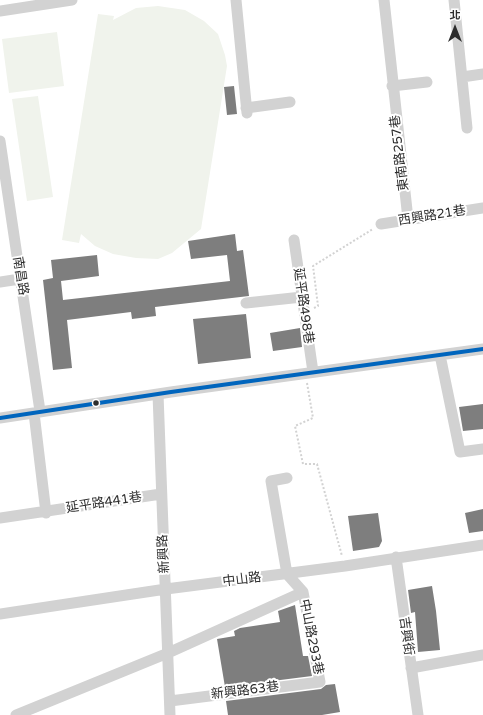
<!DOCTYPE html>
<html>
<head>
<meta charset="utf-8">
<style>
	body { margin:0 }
	#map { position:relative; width:483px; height:715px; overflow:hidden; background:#fff; font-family:"Varela Round","Noto Sans TC",sans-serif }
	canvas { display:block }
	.north { position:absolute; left:435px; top:8px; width:40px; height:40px; -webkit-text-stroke:3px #fff; paint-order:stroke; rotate:0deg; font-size:11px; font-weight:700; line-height:16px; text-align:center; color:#2d2d2d }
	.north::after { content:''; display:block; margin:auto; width:14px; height:18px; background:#2d2d2d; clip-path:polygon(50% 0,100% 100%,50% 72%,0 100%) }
</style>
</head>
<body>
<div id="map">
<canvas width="483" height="715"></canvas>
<div class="north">北</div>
</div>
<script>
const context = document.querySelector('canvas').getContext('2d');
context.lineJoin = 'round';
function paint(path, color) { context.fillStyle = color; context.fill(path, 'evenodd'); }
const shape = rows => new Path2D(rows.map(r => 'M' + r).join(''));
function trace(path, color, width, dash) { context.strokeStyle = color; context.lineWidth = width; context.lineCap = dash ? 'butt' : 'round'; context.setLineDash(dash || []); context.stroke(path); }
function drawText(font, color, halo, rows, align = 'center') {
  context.font = font + ' "Varela Round","Noto Sans TC",sans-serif'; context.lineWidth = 4; context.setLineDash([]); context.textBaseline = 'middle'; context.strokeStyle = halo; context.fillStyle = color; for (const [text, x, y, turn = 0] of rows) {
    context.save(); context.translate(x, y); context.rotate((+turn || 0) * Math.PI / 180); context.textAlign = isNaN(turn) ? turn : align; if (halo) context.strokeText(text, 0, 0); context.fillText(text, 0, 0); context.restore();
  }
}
const green = shape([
	[158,6,185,10,204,21,218,34,225,55,227,66,201,229,172,253,158,259,136,258,113,254,95,246,81,234,79,243,62,240,98,14,114,16,113,20,136,8],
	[57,32,64,86,9,93,2,39],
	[38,96,53,197,27,201,12,99]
]);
const building = shape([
	[234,86,237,114,227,115,224,87],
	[235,234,237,251,243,250,249,296,155,307,156,316,132,319,131,312,67,320,72,368,53,370,43,280,53,278,51,260,97,255,99,276,61,281,63,300,230,281,227,255,191,259,188,241],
	[246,314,251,358,198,364,193,319],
	[300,328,302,347,273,351,270,333],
	[483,404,483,429,463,431,459,407],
	[483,509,483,531,469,533,465,513],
	[378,513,382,541,379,547,353,551,348,516],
	[432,586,436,611,440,650,418,652,415,612,411,613,408,590],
	[295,605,303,656,308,656,312,676,225,687,217,639,235,636,234,631,240,628,280,622,278,611],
	[335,684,340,712,322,715,228,715,226,701,321,689,326,685]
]);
const path = shape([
	[314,308,318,306,313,266,373,229],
	[307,383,313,418,295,426,303,464,317,464,342,556]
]);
const minor = shape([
	[236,0,247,113],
	[384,0,408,219],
	[454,0,467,128],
	[0,11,72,0],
	[462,77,483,74],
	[392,86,427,82],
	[246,108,290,102],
	[0,141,40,411],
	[381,224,483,208],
	[294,240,313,372],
	[0,282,20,279],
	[246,303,302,297],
	[440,355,460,452,483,449],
	[158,394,170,715],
	[34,413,46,513],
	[0,418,171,392,483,349],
	[0,518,161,494],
	[396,557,418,715],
	[0,614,166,589,345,566,483,545],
	[411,668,483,655],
	[170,701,320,682,303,592,287,574,271,481,287,478],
	[16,715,168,653,303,592]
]);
const bus1 = shape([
	[0,418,171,392,483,349]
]);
const markers = [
	[96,403,3.5,"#2d2d2d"]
];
const streetNames = [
	["東南路257巷",400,153,-97],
	["西興路21巷",432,216,-9],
	["南昌路",20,276,81],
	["延平路498巷",303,306,82],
	["延平路441巷",104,503,-9],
	["新興路",164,554,-93],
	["中山路",242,580,-7],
	["吉興街",406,636,82],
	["中山路293巷",311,637,79],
	["新興路63巷",245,691,-7]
];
paint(green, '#f0f3ec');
paint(building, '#7e7e7e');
trace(path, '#d2d2d2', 2, [2, 2]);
trace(minor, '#d2d2d2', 11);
trace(bus1, '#0065bd', 4);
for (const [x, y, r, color] of markers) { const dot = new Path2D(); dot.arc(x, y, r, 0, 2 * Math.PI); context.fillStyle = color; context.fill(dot); trace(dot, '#fff', 1.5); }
drawText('13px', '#2d2d2d', '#fff', streetNames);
</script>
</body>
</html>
